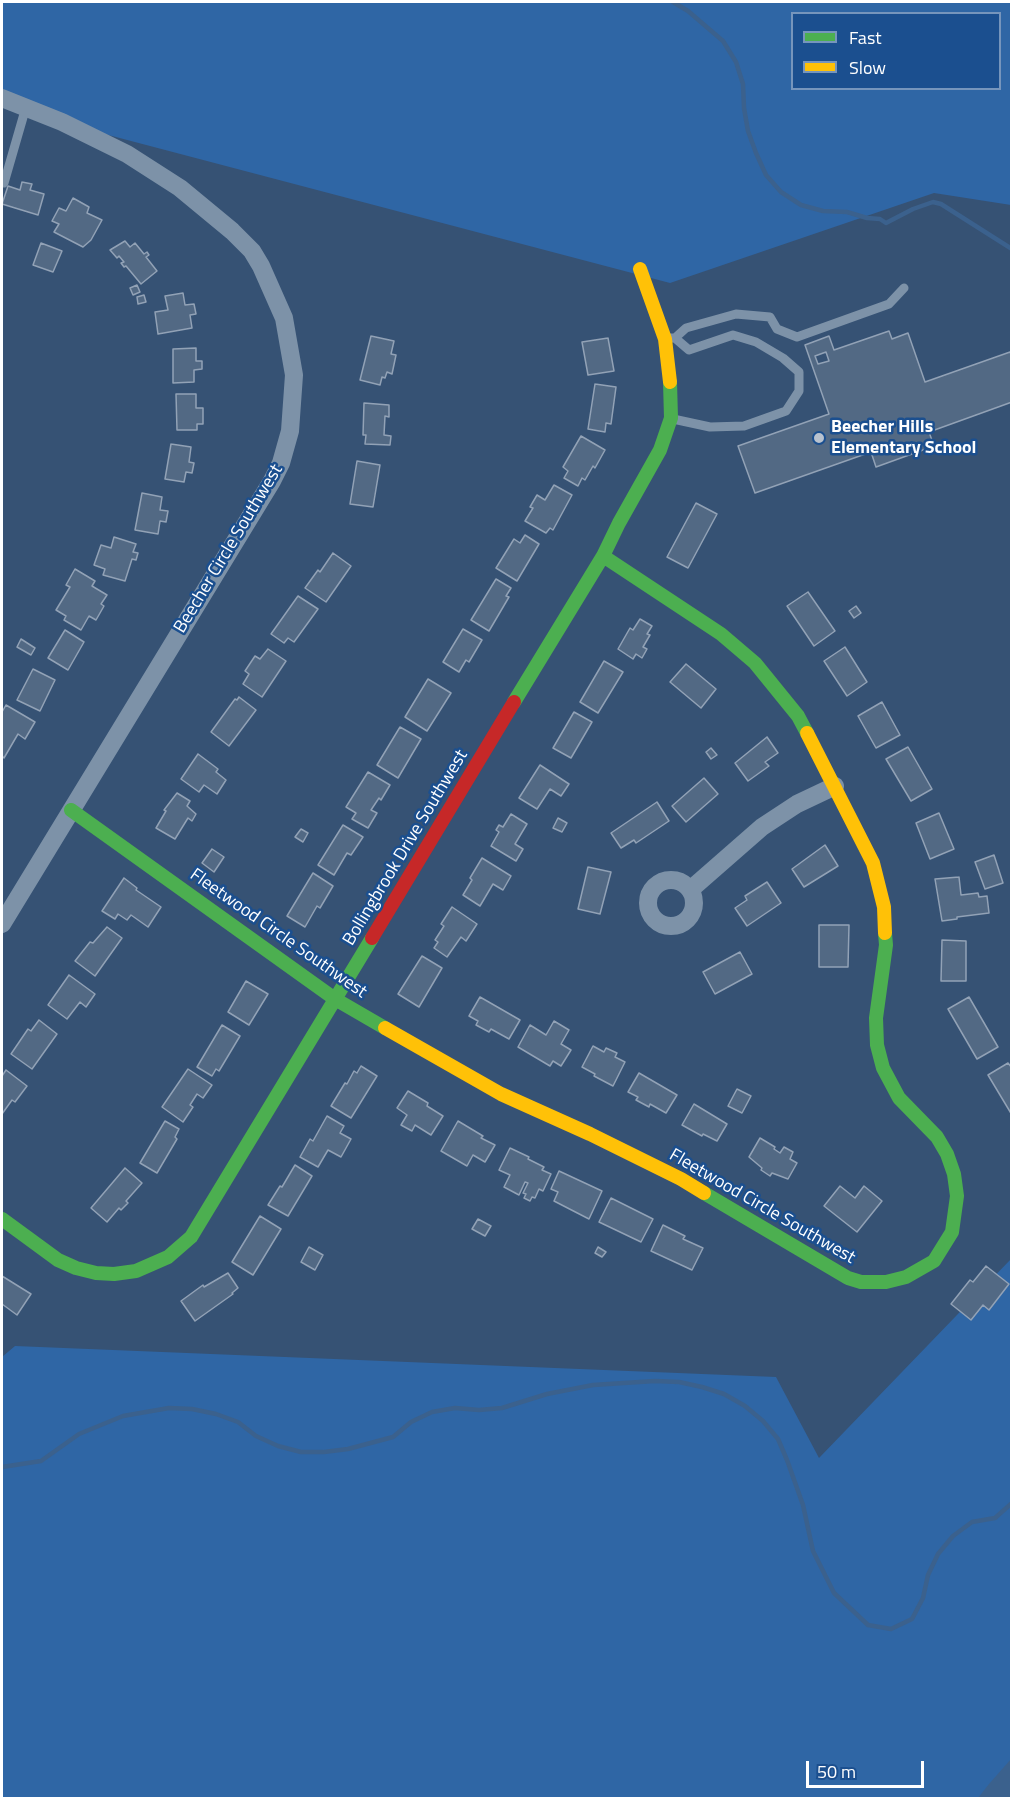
<!DOCTYPE html>
<html>
<head>
<meta charset="utf-8">
<style>
	body { margin:0 }
	#map { position:relative; width:1013px; height:1800px; overflow:hidden; background:#365274; font-family:"Titillium Web",sans-serif }
	canvas { display:block }
	.frame { position:absolute; inset:0; border:3px solid #fff; pointer-events:none }
	.legend { position:absolute; left:791px; top:12px; width:210px; height:78px; box-sizing:border-box; background:#1b4f8f; border:2px solid #7695bc; margin:0; padding:8px 10px; list-style:none; font-size:18px; color:#fff }
	.legend li { display:flex; align-items:center; gap:12px; height:30px }
	.legend b { width:30px; border:2px solid #7695bc }
	.scale { position:absolute; left:806px; top:1761px; width:118px; height:27px; box-sizing:border-box; border:3px solid #fff; border-top:0; padding-left:8px; font-size:18px; line-height:21px; white-space:nowrap; color:#fff; -webkit-text-stroke:4px #1b4f8f; paint-order:stroke }
</style>
</head>
<body>
<div id="map">
<canvas width="1013" height="1800"></canvas>
<div class="frame"></div>
<ul class="legend">
<li><b style="height:8px;background:#4caf50"></b>Fast</li>
<li><b style="height:8px;background:#ffc107"></b>Slow</li>
</ul>
<div class="scale">50 m</div>
</div>
<script>
const context = document.querySelector('canvas').getContext('2d');
context.lineJoin = 'round';
function paint(path, color) { context.fillStyle = color; context.fill(path, 'evenodd'); }
const shape = rows => new Path2D(rows.map(r => 'M' + r).join(''));
function trace(path, color, width, dash) { context.strokeStyle = color; context.lineWidth = width; context.lineCap = dash ? 'butt' : 'round'; context.setLineDash(dash || []); context.stroke(path); }
function drawText(font, color, halo, rows, align = 'center') {
  context.font = font + ' "Titillium Web",sans-serif'; context.lineWidth = 5; context.setLineDash([]); context.textBaseline = 'middle'; context.strokeStyle = halo; context.fillStyle = color; for (const [text, x, y, turn = 0] of rows) {
    context.save(); context.translate(x, y); context.rotate((+turn || 0) * Math.PI / 180); context.textAlign = isNaN(turn) ? turn : align; if (halo) context.strokeText(text, 0, 0); context.fillText(text, 0, 0); context.restore();
  }
}
const green = shape([
	[2,2,1011,2,1011,205,934,193,670,283,2,107],
	[792,14,1000,14,1000,88,792,88],
	[1011,1259,1011,1798,2,1798,2,1357,15,1346,776,1377,819,1458]
]);
const water = shape([
	[1011,1759,1011,1798,978,1798,989,1784]
]);
const stream = shape([
	[673,2,688,11,723,41,736,62,743,84,744,108,748,131,756,153,766,175,781,192,801,205,823,211,847,212,867,218,880,219,886,223,913,209,933,202,941,204,1012,249],
	[2,1467,41,1461,79,1434,123,1416,169,1408,192,1409,216,1414,238,1422,256,1436,278,1446,301,1452,324,1452,348,1449,393,1437,411,1422,432,1412,455,1408,479,1410,502,1408,547,1394,593,1385,655,1381,679,1382,702,1387,724,1394,745,1406,763,1421,778,1439,787,1460,803,1505,813,1551,834,1593,868,1625,891,1629,912,1619,923,1598,928,1575,938,1554,953,1536,972,1522,995,1518,1012,1503]
]);
const building = shape([
	[22,182,32,184,30,190,44,194,38,215,2,204,8,186,20,190,22,182],
	[73,198,89,207,87,213,102,220,91,240,83,247,54,232,59,224,52,221,59,208,66,211,73,198],
	[125,241,130,247,135,243,144,254,147,252,149,255,146,257,157,271,141,284,126,266,124,267,121,263,124,262,119,256,117,258,110,250,125,241],
	[41,243,62,251,53,272,33,265,41,243],
	[137,285,140,292,133,295,130,288,137,285],
	[183,293,185,305,194,304,196,314,190,315,192,328,158,334,155,312,168,310,165,296,183,293],
	[144,295,146,302,138,304,137,297,144,295],
	[889,331,892,339,908,333,925,382,1010,352,1012,357,1012,402,929,432,934,446,876,467,871,452,755,493,738,446,829,414,805,345,829,336,834,350,889,331],
	[826,352,829,361,818,364,815,356,826,352],
	[371,336,394,341,391,354,396,355,392,374,387,372,385,378,382,377,380,385,360,380,371,336],
	[608,338,614,371,588,375,582,342,608,338],
	[196,348,196,361,202,361,202,369,194,370,194,382,173,383,173,349,196,348],
	[595,384,616,387,611,424,606,423,605,432,588,429,595,384],
	[176,394,196,394,196,408,203,408,203,424,197,424,197,430,177,430,176,394],
	[364,403,389,405,389,417,385,416,384,435,391,436,390,445,365,444,366,435,363,435,364,403],
	[581,436,605,450,595,468,593,466,585,480,582,478,578,486,564,478,568,471,563,467,581,436],
	[171,444,191,447,189,462,194,463,192,473,186,472,184,482,165,479,171,444],
	[357,461,380,465,373,507,350,504,357,461],
	[554,485,572,495,553,530,550,528,546,533,525,521,533,508,530,507,537,495,545,500,554,485],
	[142,493,162,497,160,510,168,511,166,522,160,521,158,534,135,530,142,493],
	[696,503,717,514,688,568,667,557,696,503],
	[525,535,539,544,517,581,496,568,514,539,520,543,525,535],
	[114,537,136,544,133,552,138,553,136,560,132,559,125,581,103,575,105,569,94,565,101,545,111,548,114,537],
	[333,553,351,566,326,602,305,588,318,570,320,572,333,553],
	[75,569,95,581,92,586,107,595,101,604,104,606,96,620,89,616,81,630,64,620,66,616,56,610,70,587,66,585,75,569],
	[496,579,511,588,506,596,509,597,489,631,471,620,496,579],
	[808,592,835,631,814,646,787,606,808,592],
	[298,596,318,609,294,642,288,638,284,643,271,634,298,596],
	[856,606,861,613,854,618,849,611,856,606],
	[640,619,652,626,647,634,650,635,643,647,647,649,642,658,636,654,633,659,618,649,630,628,633,630,640,619],
	[463,629,482,640,469,662,466,660,459,672,443,662,463,629],
	[65,630,84,642,68,670,48,658,65,630],
	[21,639,35,648,31,655,17,647,21,639],
	[845,647,867,682,847,696,824,661,845,647],
	[268,649,286,661,262,697,243,684,249,674,245,671,255,656,260,659,268,649],
	[604,661,623,672,598,713,580,702,604,661],
	[686,664,716,689,701,708,670,682,686,664],
	[33,669,55,680,40,711,17,700,33,669],
	[428,679,451,693,427,731,405,717,428,679],
	[239,697,256,710,229,746,211,732,235,699,237,700,239,697],
	[882,702,900,735,876,748,858,716,882,702],
	[6,705,35,722,25,739,18,734,4,758,2,756,2,712,6,705],
	[574,712,592,722,571,758,553,748,574,712],
	[400,727,421,739,398,778,377,765,400,727],
	[767,737,778,753,765,762,769,766,748,781,735,763,767,737],
	[908,747,932,789,911,801,886,759,908,747],
	[711,748,717,755,711,759,706,752,711,748],
	[198,754,218,769,216,772,226,780,217,794,204,785,199,792,181,779,198,754],
	[540,765,569,784,561,796,550,789,537,809,519,798,540,765],
	[368,772,390,785,381,800,379,798,371,810,377,813,368,828,352,819,356,813,346,807,368,772],
	[704,778,718,794,686,822,672,806,704,778],
	[177,793,190,801,187,806,196,814,192,821,188,818,175,839,156,828,166,811,164,810,177,793],
	[657,802,669,821,636,843,634,840,621,848,611,833,657,802],
	[939,813,954,849,930,859,916,823,939,813],
	[511,814,527,824,515,844,523,849,516,861,491,846,499,832,496,830,499,825,503,827,511,814],
	[558,818,567,823,562,832,553,828,558,818],
	[343,825,363,837,351,855,347,853,334,875,318,865,343,825],
	[301,829,308,833,303,842,295,837,301,829],
	[825,845,838,866,804,887,792,869,825,845],
	[212,849,224,857,214,872,202,863,212,849],
	[994,855,1003,883,985,889,975,862,994,855],
	[482,858,511,876,503,890,493,884,480,906,463,895,472,880,470,878,482,858],
	[588,867,611,872,600,914,578,909,588,867],
	[313,873,333,886,320,908,317,906,305,927,287,916,313,873],
	[959,877,961,895,978,893,979,897,987,896,989,913,957,917,957,919,942,921,935,879,959,877],
	[124,878,137,888,136,890,161,907,148,927,131,915,127,920,118,914,115,919,102,911,124,878],
	[767,882,781,903,747,926,735,908,747,900,745,896,767,882],
	[452,907,477,924,466,941,461,937,447,957,434,948,438,942,435,940,444,926,441,924,452,907],
	[819,925,849,925,848,967,819,967,819,925],
	[107,927,122,938,95,976,75,961,90,942,93,943,107,927],
	[942,940,966,941,966,981,941,981,942,940],
	[740,952,752,974,715,994,703,972,740,952],
	[422,956,442,968,419,1007,398,994,422,956],
	[69,975,95,994,86,1007,80,1002,67,1019,48,1005,69,975],
	[246,981,268,994,249,1025,228,1012,246,981],
	[480,997,520,1020,509,1039,491,1029,489,1032,476,1025,478,1021,469,1016,480,997],
	[969,997,998,1047,977,1059,948,1009,969,997],
	[39,1020,57,1034,32,1069,11,1054,28,1029,31,1031,39,1020],
	[554,1021,569,1030,561,1044,571,1050,561,1066,553,1061,550,1066,518,1047,530,1025,546,1035,554,1021],
	[222,1025,240,1036,219,1071,216,1069,212,1076,197,1067,222,1025],
	[593,1046,604,1052,606,1048,617,1053,615,1057,625,1062,613,1086,594,1076,595,1074,582,1067,593,1046],
	[1008,1063,1012,1068,1012,1115,988,1075,1008,1063],
	[361,1066,377,1076,351,1118,331,1106,345,1083,347,1084,354,1071,357,1073,361,1066],
	[188,1069,212,1085,203,1098,197,1094,190,1105,193,1107,183,1122,162,1107,188,1069],
	[6,1070,27,1086,15,1102,12,1100,2,1114,2,1076,6,1070],
	[639,1073,677,1095,666,1113,650,1104,649,1107,636,1100,638,1097,628,1092,639,1073],
	[737,1089,751,1096,742,1113,728,1106,737,1089],
	[408,1091,428,1103,427,1106,443,1116,431,1135,415,1125,412,1131,401,1125,407,1115,397,1108,408,1091],
	[694,1104,727,1124,717,1141,703,1134,702,1136,682,1125,694,1104],
	[327,1116,344,1126,340,1133,351,1139,341,1157,328,1150,318,1167,300,1157,310,1139,313,1141,327,1116],
	[165,1121,179,1129,175,1137,177,1139,157,1173,140,1163,165,1121],
	[458,1121,483,1136,481,1138,495,1145,485,1162,473,1155,467,1166,441,1151,458,1121],
	[760,1138,775,1147,774,1149,780,1153,784,1147,793,1152,790,1159,797,1163,788,1179,772,1173,770,1176,761,1170,762,1168,749,1157,760,1138],
	[510,1148,529,1157,528,1159,544,1167,542,1170,551,1174,543,1191,539,1189,535,1198,532,1197,530,1201,524,1198,526,1194,523,1193,528,1183,525,1182,519,1195,504,1187,510,1175,499,1170,510,1148],
	[295,1165,312,1176,288,1216,268,1205,280,1186,282,1187,295,1165],
	[125,1168,142,1183,126,1201,128,1203,121,1210,119,1208,107,1222,91,1208,125,1168],
	[559,1171,602,1191,589,1219,554,1201,558,1192,551,1189,559,1171],
	[840,1186,855,1198,864,1186,882,1201,857,1232,824,1206,840,1186],
	[611,1198,653,1219,641,1242,599,1222,611,1198],
	[260,1216,281,1229,253,1275,232,1262,260,1216],
	[478,1219,491,1226,485,1236,472,1229,478,1219],
	[663,1225,685,1236,683,1239,703,1248,692,1270,651,1251,663,1225],
	[309,1247,323,1255,315,1270,301,1262,309,1247],
	[598,1247,606,1252,602,1257,595,1253,598,1247],
	[986,1266,1009,1284,989,1310,983,1305,971,1320,951,1304,970,1280,973,1282,986,1266],
	[228,1273,238,1288,232,1293,233,1294,195,1321,181,1301,203,1285,204,1287,228,1273],
	[2,1276,31,1294,17,1315,2,1304,2,1276]
]);
const lane = shape([
	[4,183,26,107],
	[670,338,675,338,686,328,736,314,770,317,777,329,797,337,889,304,904,288],
	[673,419,710,427,744,426,786,411,799,391,799,372,783,358,756,342,733,335,689,350,675,338]
]);
const street = shape([
	[2,98,62,122,127,154,180,188,232,231,252,251,261,266,284,318,294,375,290,431,281,463,272,481,2,924],
	'648 903a23 23 0 1 1 46 0a23 23 0 1 1-46 0Z',
	[690,890,762,827,797,804,835,786]
]);
const fast = shape([
	[603,556,721,634,755,663,798,716,807,733],
	[514,702,603,556,619,523,660,450,671,418,670,382],
	[71,810,335,999,385,1028],
	[704,1193,848,1278,861,1282,886,1282,906,1277,934,1261,952,1232,957,1196,954,1174,947,1154,937,1137,899,1098,883,1068,877,1045,876,1018,886,945,885,933],
	[2,1219,58,1260,76,1268,96,1273,114,1274,136,1271,168,1257,191,1237,372,938]
]);
const slow = shape([
	[640,269,665,339,670,382],
	[807,733,873,863,884,907,885,933],
	[385,1028,501,1094,590,1134,681,1179,704,1193]
]);
const jam = shape([
	[372,938,514,702]
]);
const markers = [
	[819,438,6,"#b9c2ce"]
];
const poiNames = [
	["Beecher Hills",831,428],
	["Elementary School",831,449]
];
const streetNames = [
	["Beecher Circle Southwest",229,549,-59],
	["Bollingbrook Drive Southwest",406,848,-59],
	["Fleetwood Circle Southwest",278,934,35],
	["Fleetwood Circle Southwest",762,1207,30]
];
paint(green, '#2f66a5');
paint(water, '#3b618d');
trace(stream, '#3b618d', 4.5);
paint(building, '#526984');
trace(building, '#92a2b6', 1.5);
trace(lane, '#7d92a8', 9);
trace(street, '#7d92a8', 18);
trace(fast, '#4caf50', 14);
trace(slow, '#ffc107', 14);
trace(jam, '#c62828', 14);
for (const [x, y, r, color] of markers) { const dot = new Path2D(); dot.arc(x, y, r, 0, 2 * Math.PI); context.fillStyle = color; context.fill(dot); trace(dot, '#1b4f8f', 2); }
drawText('bold 18px', '#fff', '#1b4f8f', poiNames, 'left');
drawText('18px', '#fff', '#1b4f8f', streetNames);
</script>
</body>
</html>
